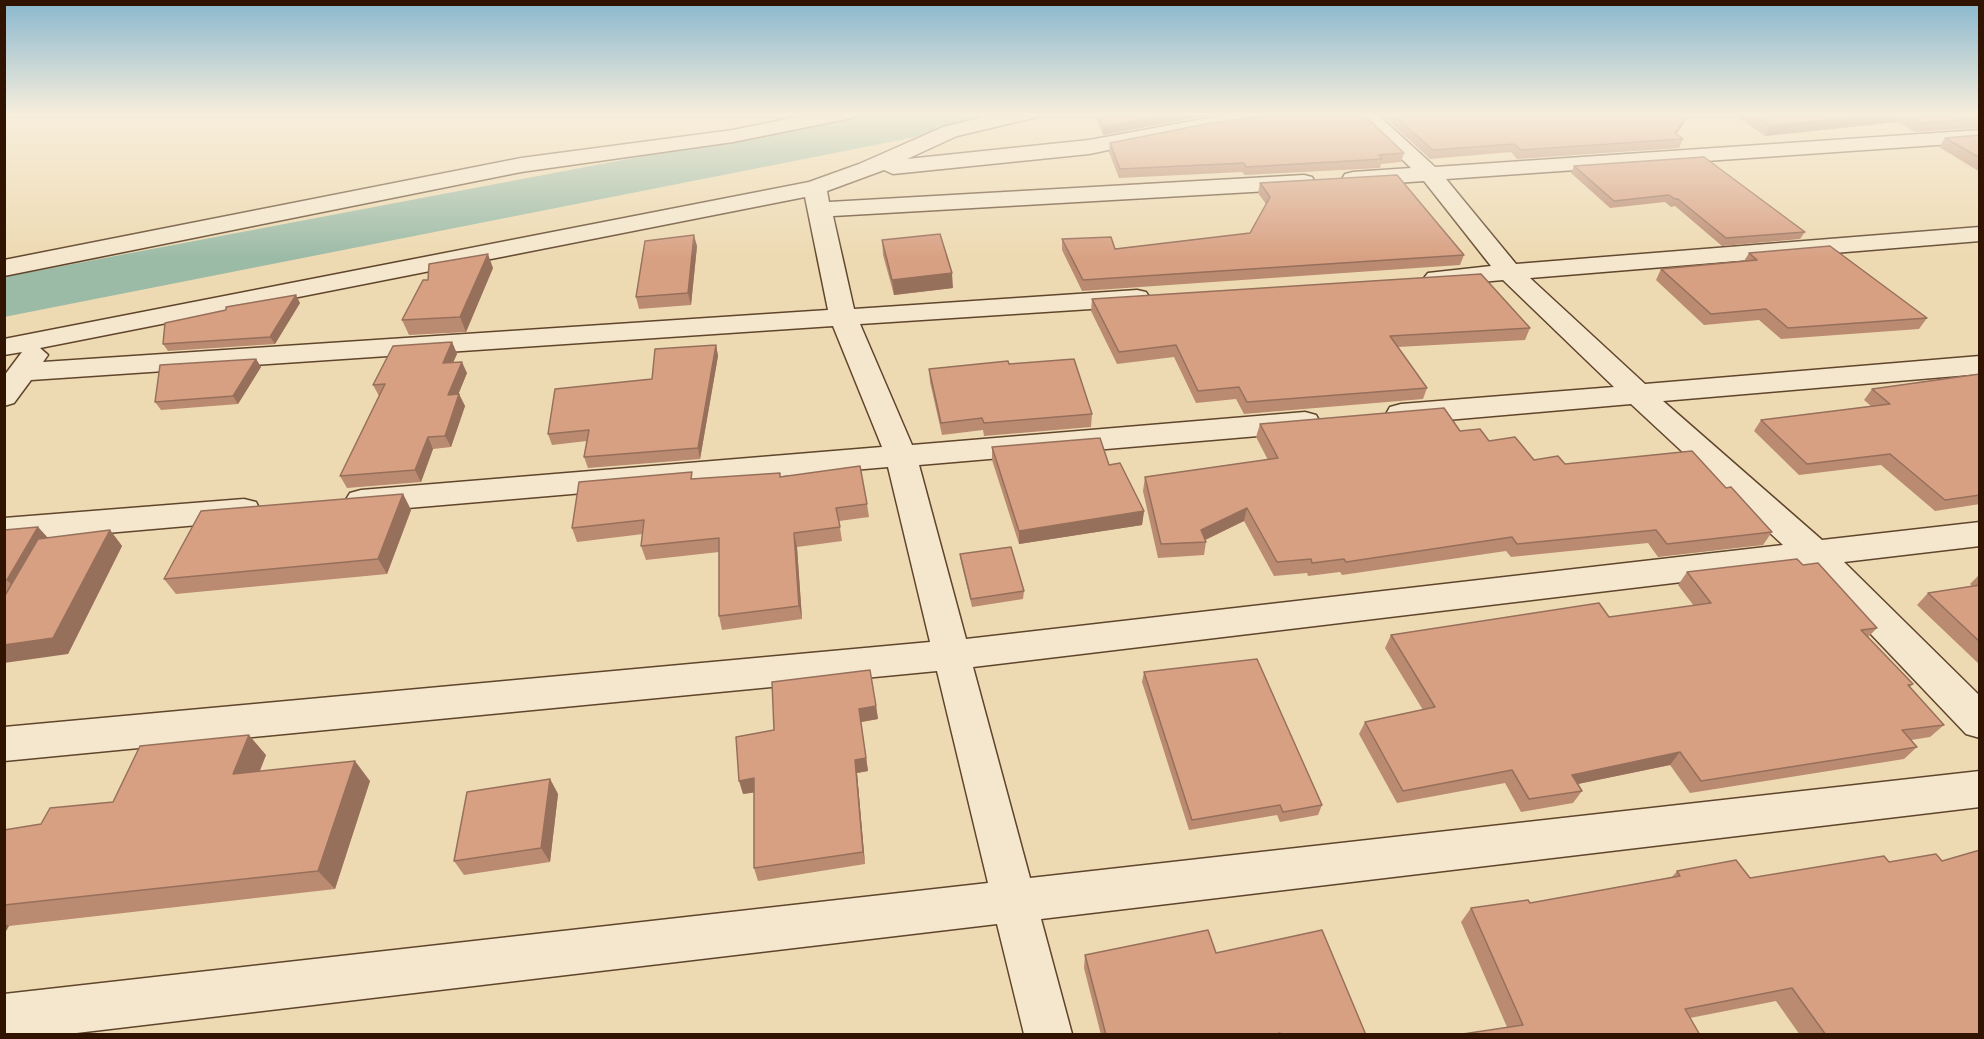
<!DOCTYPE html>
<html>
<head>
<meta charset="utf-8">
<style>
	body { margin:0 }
	#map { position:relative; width:1984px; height:1039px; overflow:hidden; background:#eedab2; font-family:"IM FELL French Canon",serif }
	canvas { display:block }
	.frame { position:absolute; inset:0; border:6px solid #301300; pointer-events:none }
</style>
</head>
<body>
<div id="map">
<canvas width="1984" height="1039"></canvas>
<div class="frame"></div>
</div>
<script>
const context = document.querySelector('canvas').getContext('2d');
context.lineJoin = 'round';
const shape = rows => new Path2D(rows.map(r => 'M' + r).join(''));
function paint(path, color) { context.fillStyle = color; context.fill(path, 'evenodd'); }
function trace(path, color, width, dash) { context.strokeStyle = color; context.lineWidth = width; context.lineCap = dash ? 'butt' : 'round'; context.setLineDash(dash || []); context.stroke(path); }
const river = shape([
	[871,113,982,113,975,124,956,129,4,317,4,277,871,113]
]);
const minor = shape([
	[815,113,857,113,854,117,847,119,733,142,521,172,4,276,4,260,521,158,733,130,815,113],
	[1001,113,1040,113,1037,117,957,136,907,159,1089,140,1236,113,1297,113,1294,117,1287,119,1209,129,1089,154,893,174,884,170,827,191,829,202,1304,175,1312,177,1315,182,1312,187,1304,189,833,216,854,309,1137,290,1146,292,1150,298,1146,304,1137,306,860,324,912,445,1305,412,1316,415,1320,422,1316,429,1305,432,919,465,966,639,1783,545,1631,404,1401,424,1390,421,1386,414,1390,407,1401,404,1614,387,1503,280,1437,286,1428,283,1424,278,1428,273,1491,266,1424,181,1353,186,1345,184,1342,179,1345,174,1353,172,1411,168,1354,113,1376,113,1435,167,1980,130,1980,142,1446,179,1516,264,1980,227,1980,241,1530,278,1645,384,1980,356,1980,374,1663,401,1822,540,1980,522,1980,546,1844,562,1980,696,1980,738,1966,734,1807,567,973,667,1030,878,1980,771,1980,807,1041,919,1072,1034,1024,1034,997,924,68,1034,4,1034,4,994,988,883,937,671,4,761,4,727,930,642,888,467,361,512,350,509,345,501,350,493,361,490,882,447,833,326,31,380,14,403,4,406,4,376,22,352,4,355,4,339,809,182,859,164,943,127,1001,113],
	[805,197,828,310,43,362,48,355,40,348,805,197],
	[244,499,256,502,260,510,256,518,244,521,4,542,4,518,244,499]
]);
const wall = shape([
	[1094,113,1222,113,1103,135],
	[1380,113,1691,113,1676,134,1683,139,1679,148,1517,159,1511,152,1430,159],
	[1732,113,1980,113,1980,128,1915,132,1898,122,1765,136],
	[1980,135,1980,172,1939,147,1945,138],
	[1110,143,1404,153,1401,162,1381,164,1380,168,1245,175,1242,172,1119,178,1109,152],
	[1574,166,1805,232,1800,239,1722,246,1675,206,1671,207,1665,202,1610,208,1571,173],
	[1260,183,1464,255,1460,265,1082,291,1062,250,1062,239,1115,249,1250,233,1266,204,1258,193],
	[882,240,953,288,894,295,883,255],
	[697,246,691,305,639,309,636,297],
	[1749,253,1927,318,1919,329,1781,339,1759,320,1704,325,1656,280,1661,269,1744,261],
	[493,268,466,332,409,335,402,320],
	[1092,299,1530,328,1525,340,1398,347,1427,388,1423,399,1244,414,1236,399,1196,403,1174,357,1117,364,1091,311],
	[300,303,275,344,168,351,163,344,226,310],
	[452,342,457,354,453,362,467,373,458,395,459,394,465,406,451,447,433,449,421,482,347,488,340,476,379,396,373,385],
	[716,345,718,356,700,459,588,468,584,457,587,441,552,445,548,434],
	[256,359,261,367,238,404,161,410,155,402],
	[1009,364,1092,414,1091,427,984,436,983,430,942,435,930,382,929,369],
	[1980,374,1980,504,1935,511,1881,465,1799,475,1754,431,1761,420,1871,406,1864,400,1872,389],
	[1260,424,1460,431,1489,441,1534,460,1726,488,1772,532,1763,545,1658,557,1648,543,1511,557,1506,551,1342,575,1340,572,1308,576,1307,573,1274,576,1244,521,1205,540,1206,542,1204,555,1158,558,1143,491,1145,477,1268,460,1256,437],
	[992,447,1109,465,1144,511,1142,525,1019,544,992,460],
	[781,477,867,504,869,517,839,521,842,541,797,547,802,619,722,630,719,616,719,552,646,560,641,546,643,534,577,542,572,528,694,479],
	[403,494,411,510,387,574,176,594,164,579],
	[38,527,47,538,110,530,122,546,68,654,6,595,4,595,4,530],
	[960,554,1024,591,1023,599,972,607,961,562],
	[1803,565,1877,628,1868,637,1913,684,1910,687,1944,725,1930,737,1911,740,1917,747,1904,759,1690,793,1670,765,1578,784,1582,791,1573,803,1521,812,1505,783,1397,803,1359,734,1365,722,1423,710,1385,648,1391,635,1609,617,1694,606,1678,585,1687,572],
	[1980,574,1980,665,1917,605,1928,593,1972,586,1970,584],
	[1144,672,1322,805,1318,815,1280,822,1277,815,1189,830,1142,682],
	[876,706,878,719,861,722,868,771,857,773,865,864,758,881,754,868,754,792,743,794],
	[266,755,260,771,370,781,335,889,9,926,4,933,4,830,41,824,113,802],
	[550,779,558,794,550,862,464,875,454,861],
	[1677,871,1750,878,1980,1035,1800,1035,1776,1001,1690,1018,1507,1027,1461,922,1471,908,1530,903,1672,877],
	[1216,953,1366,1035,1101,1035,1084,968,1085,955]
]);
const shadedWall = shape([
	[1177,113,1222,113,1103,135,1103,127],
	[1689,113,1691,113,1671,142,1675,133],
	[1896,113,1903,113,1898,122,1765,136,1770,126],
	[694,235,697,246,691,305,688,293],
	[488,254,493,268,466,332,460,317],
	[952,273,953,288,894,295,892,280],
	[296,295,300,303,275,344,270,337],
	[452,342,457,354,448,374,443,363],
	[716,345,718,356,700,459,698,448],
	[256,359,261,367,238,404,233,396],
	[462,362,467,373,453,407,448,395],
	[459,394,465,406,451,447,445,436],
	[428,437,433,449,421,482,415,470],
	[403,494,411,510,387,574,378,559],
	[1247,508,1244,521,1201,542,1201,530],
	[1144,511,1142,525,1019,544,1019,531],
	[38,527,50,540,20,593,7,580],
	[110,530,122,546,68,654,4,663,4,645],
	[794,533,797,547,802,619,799,606],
	[876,706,878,719,861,722,868,771,857,773,865,864,863,852,855,760,859,709],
	[249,735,266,755,250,794,233,774],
	[1680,752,1670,765,1563,787,1572,775],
	[355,761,370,781,335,889,318,871],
	[754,778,758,792,743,794,739,781],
	[550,779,558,794,550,862,541,848],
	[4,923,9,926,5,933,4,933]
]);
const building = shape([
	[1098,113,1177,113,1103,127,1098,113],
	[1284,113,1362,113,1404,153,1379,155,1382,159,1246,167,1244,163,1120,169,1110,143,1211,123,1284,113],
	[1391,113,1689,113,1675,133,1683,139,1521,150,1514,144,1433,150,1391,113],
	[1751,113,1896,113,1770,126,1751,113],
	[1904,113,1980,113,1980,119,1920,123,1904,113],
	[1980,135,1980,158,1945,138,1980,135],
	[1704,157,1805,232,1726,238,1678,199,1675,199,1669,195,1614,201,1574,166,1704,157],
	[1397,175,1464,255,1083,280,1062,239,1111,237,1115,249,1250,233,1270,197,1260,183,1397,175],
	[940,234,952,273,892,280,882,240,940,234],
	[694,235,688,293,636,297,645,241,694,235],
	[1830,246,1927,318,1788,328,1766,309,1711,314,1661,269,1757,260,1749,253,1830,246],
	[488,254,460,317,402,320,423,280,428,280,429,264,488,254],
	[1481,274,1530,328,1390,336,1427,388,1247,402,1239,387,1198,391,1176,345,1119,352,1092,299,1481,274],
	[296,295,270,337,163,344,165,323,226,310,226,307,296,295],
	[452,342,443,363,462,362,448,395,459,394,445,436,428,437,415,470,340,476,385,384,373,385,393,346,452,342],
	[716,345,698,448,584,457,589,430,548,434,555,389,652,379,655,349,716,345],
	[256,359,233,396,155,402,160,365,256,359],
	[1074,359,1092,414,984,423,982,418,941,423,929,369,1008,361,1009,364,1074,359],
	[1980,374,1980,495,1945,500,1890,454,1807,464,1761,420,1890,404,1872,389,1980,374],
	[1444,408,1460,431,1480,429,1489,441,1515,437,1534,460,1558,456,1565,464,1692,451,1726,488,1731,487,1772,532,1667,544,1656,530,1517,544,1512,537,1346,562,1344,559,1312,563,1311,559,1277,562,1247,508,1201,530,1206,542,1161,544,1145,477,1278,458,1260,424,1444,408],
	[1100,438,1109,465,1120,463,1144,511,1019,531,992,447,1100,438],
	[860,466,867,504,836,508,840,527,794,533,799,606,719,616,719,538,641,546,644,520,572,528,579,482,692,472,691,479,780,473,780,477,860,466],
	[403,494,378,559,164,579,201,511,403,494],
	[38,527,7,580,4,580,4,530,38,527],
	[110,530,53,638,4,645,4,597,38,539,110,530],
	[1011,547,1024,591,971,599,960,554,1011,547],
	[1797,559,1803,565,1818,563,1877,628,1861,630,1913,684,1908,685,1944,725,1902,730,1917,747,1701,781,1680,752,1572,775,1582,791,1529,799,1512,770,1403,791,1365,722,1435,707,1391,635,1599,603,1609,617,1711,603,1687,572,1797,559],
	[1980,585,1980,642,1928,593,1980,585],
	[1257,659,1322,805,1283,812,1280,805,1192,820,1144,672,1257,659],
	[870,670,876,706,859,709,866,758,855,760,863,852,754,868,754,778,739,781,736,737,774,730,772,682,870,670],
	[249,735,233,774,355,761,318,871,4,905,4,830,41,824,50,808,113,802,140,746,249,735],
	[550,779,541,848,454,861,467,792,550,779],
	[1980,850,1980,1035,1826,1035,1792,988,1685,1009,1700,1035,1456,1035,1523,1025,1471,908,1528,900,1530,903,1680,876,1677,871,1736,860,1750,878,1884,856,1889,862,1936,854,1942,861,1980,850],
	[1208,930,1216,953,1322,930,1366,1035,1281,1035,1280,1033,1273,1035,1106,1035,1085,955,1208,930]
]);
paint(river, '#9bbba7');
trace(minor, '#60452c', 3);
paint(minor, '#f4e7cd');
paint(wall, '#ba8a71');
paint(shadedWall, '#97705c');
paint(building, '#d8a083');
trace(building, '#97705c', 1.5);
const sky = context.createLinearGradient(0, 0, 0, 259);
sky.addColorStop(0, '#89b7ce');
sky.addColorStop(0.44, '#f7eedc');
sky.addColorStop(1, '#f7eedc00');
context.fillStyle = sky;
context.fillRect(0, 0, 1984, 259);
</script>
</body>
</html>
